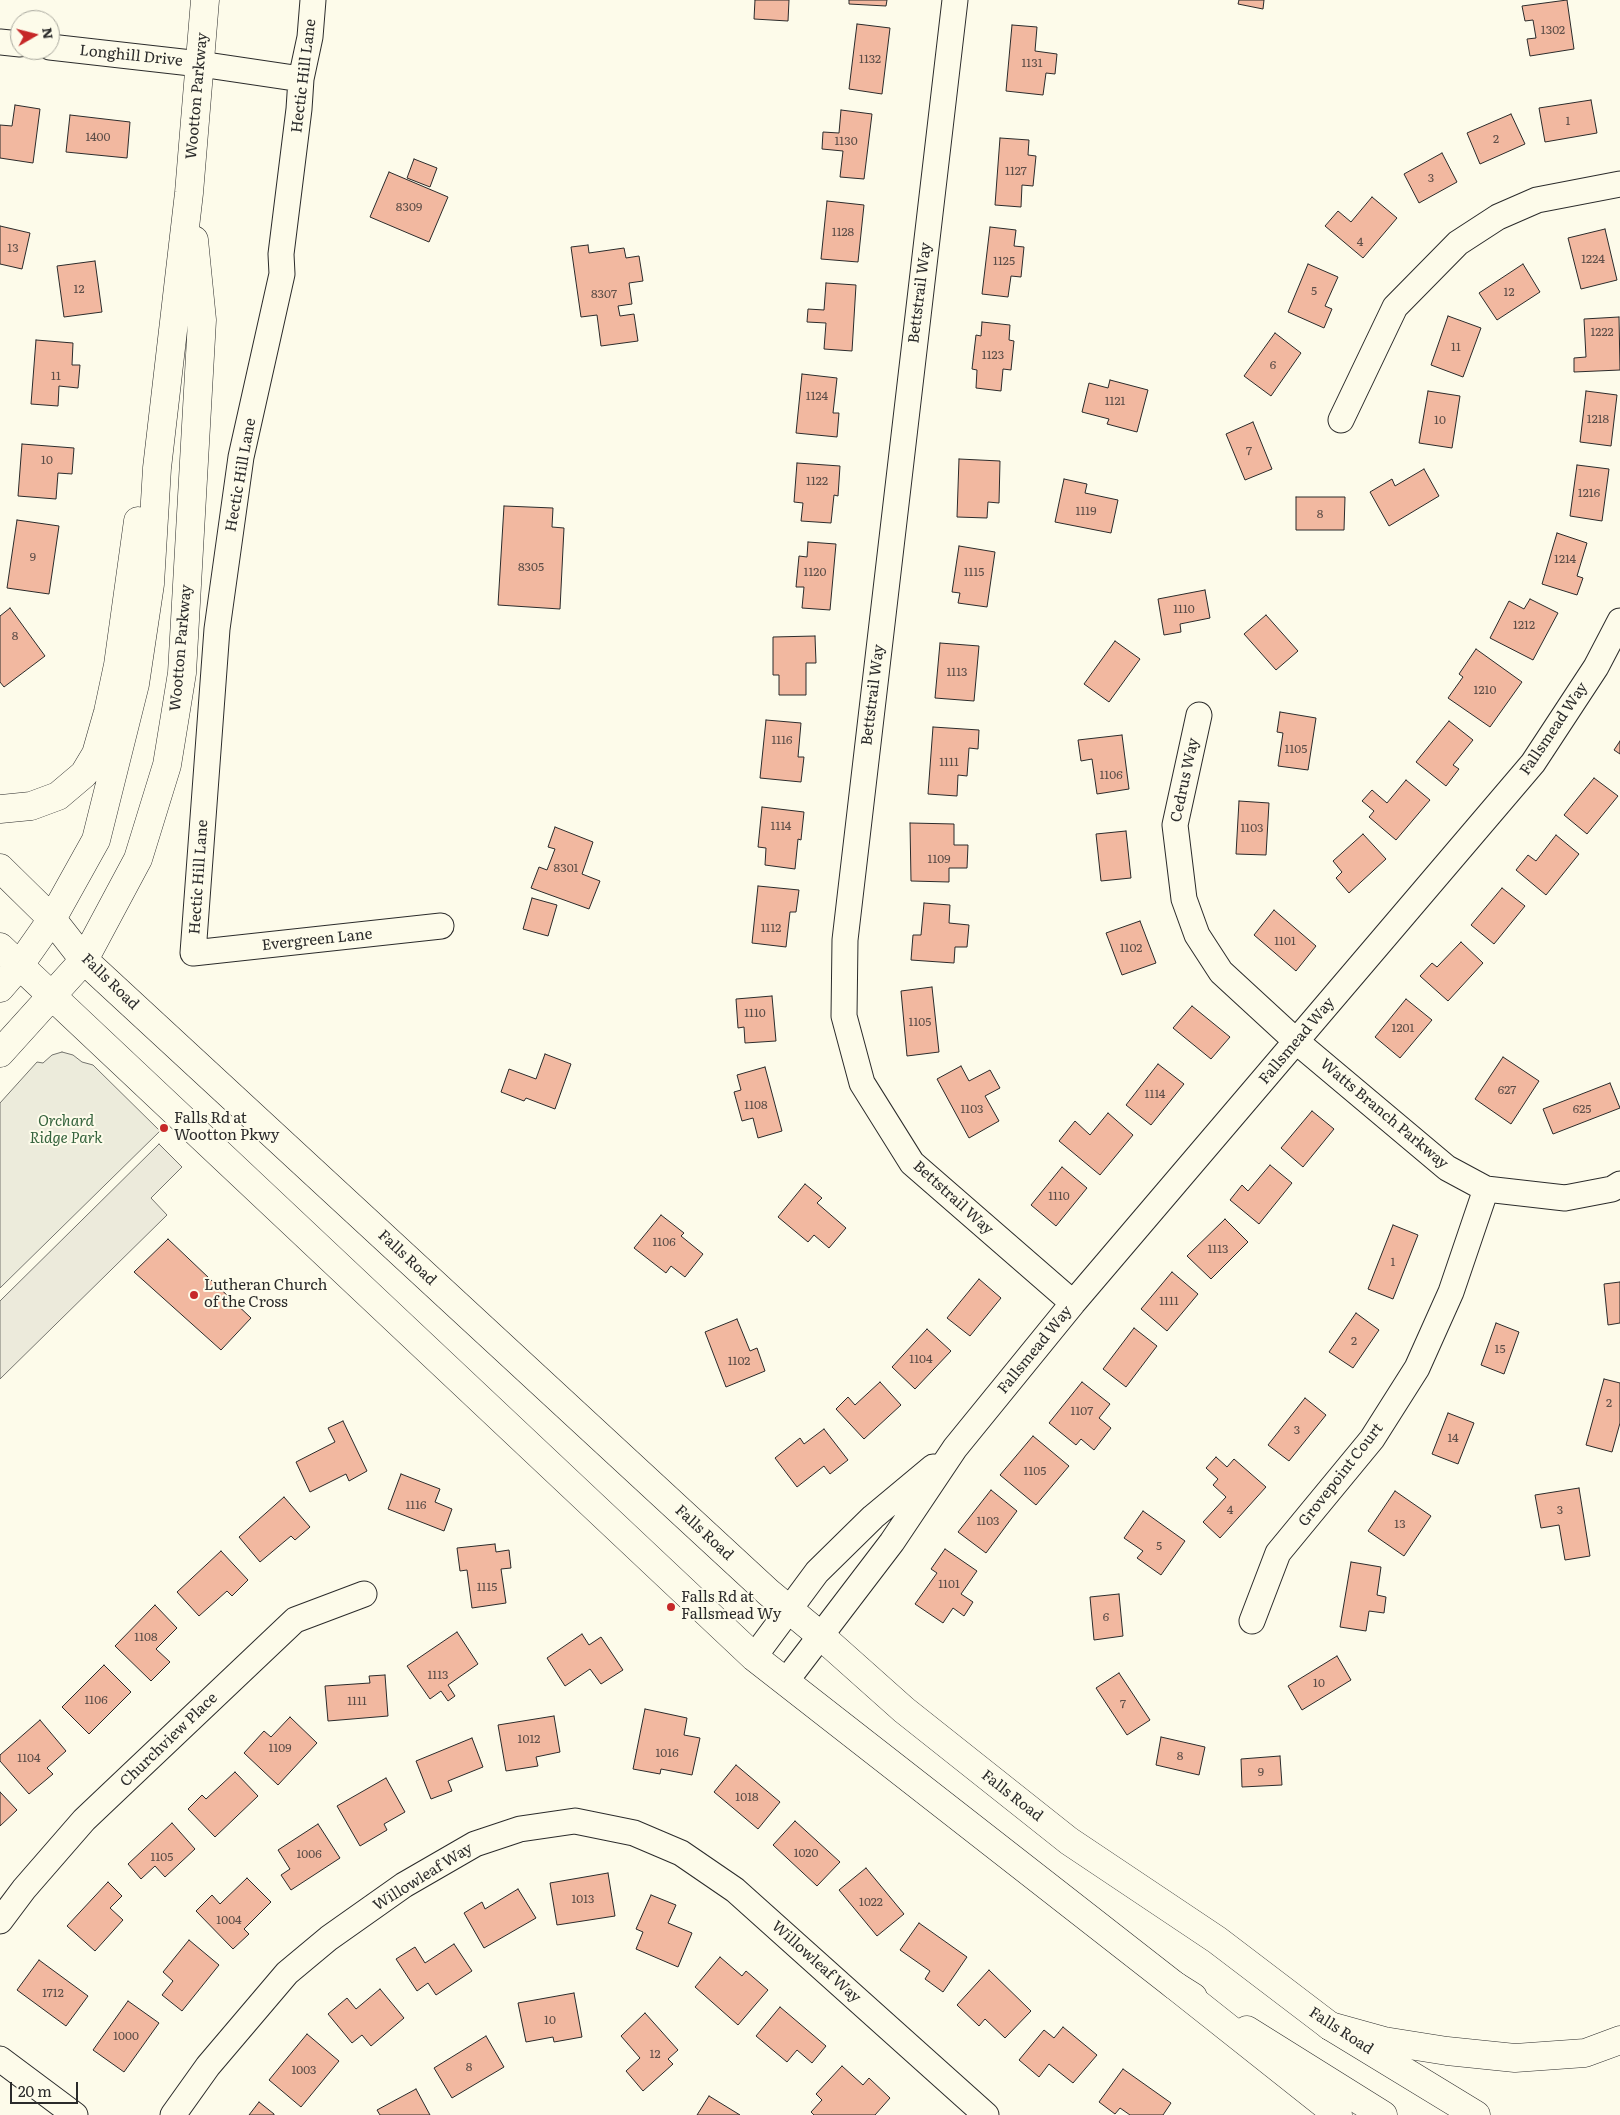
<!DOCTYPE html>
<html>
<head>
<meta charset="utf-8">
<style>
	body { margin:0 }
	#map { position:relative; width:1620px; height:2115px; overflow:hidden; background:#fdfbea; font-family:Literata,serif }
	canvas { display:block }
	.north { position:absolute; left:10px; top:10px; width:50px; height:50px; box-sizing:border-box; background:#fdfbea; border:1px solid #a9a89e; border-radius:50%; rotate:82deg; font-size:14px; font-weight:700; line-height:20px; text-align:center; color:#2b2b2b }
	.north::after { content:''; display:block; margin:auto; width:18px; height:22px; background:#c62828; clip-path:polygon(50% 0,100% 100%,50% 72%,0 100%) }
	.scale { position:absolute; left:10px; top:2082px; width:68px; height:22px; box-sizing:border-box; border:2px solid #2b2b2b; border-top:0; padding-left:6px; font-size:15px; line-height:18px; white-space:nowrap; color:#2b2b2b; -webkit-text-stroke:4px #fdfbea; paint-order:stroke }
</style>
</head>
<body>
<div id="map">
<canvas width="1620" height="2115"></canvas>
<div class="north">N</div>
<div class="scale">20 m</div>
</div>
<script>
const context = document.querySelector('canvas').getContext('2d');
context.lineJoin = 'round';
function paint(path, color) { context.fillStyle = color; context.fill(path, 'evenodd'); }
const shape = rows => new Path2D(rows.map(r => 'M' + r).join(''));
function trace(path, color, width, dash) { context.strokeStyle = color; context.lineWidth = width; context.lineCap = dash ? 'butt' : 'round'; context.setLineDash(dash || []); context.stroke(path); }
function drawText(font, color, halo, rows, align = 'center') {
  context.font = font + ' Literata,serif'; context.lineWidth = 4; context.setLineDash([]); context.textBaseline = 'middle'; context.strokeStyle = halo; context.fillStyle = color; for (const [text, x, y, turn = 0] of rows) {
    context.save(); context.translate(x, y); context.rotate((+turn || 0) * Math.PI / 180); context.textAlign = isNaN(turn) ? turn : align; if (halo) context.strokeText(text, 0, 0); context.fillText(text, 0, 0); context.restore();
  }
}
const green = shape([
	[62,1052,73,1055,82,1062,93,1065,160,1131,0,1288,0,1103,37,1062,43,1063,52,1055,62,1052]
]);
const parking = shape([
	[159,1144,182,1167,151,1198,167,1215,0,1379,0,1301,159,1144]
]);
const building = shape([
	[755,0,789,0,788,21,754,19,755,0],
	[849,0,887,0,886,6,849,4,849,0],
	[1239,0,1264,0,1263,9,1238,4,1239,0],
	[1567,0,1574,49,1530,56,1527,39,1536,38,1533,20,1525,21,1522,6,1567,0],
	[857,24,890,28,882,94,849,89,857,24],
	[1012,25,1037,27,1035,51,1057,54,1055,74,1046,73,1043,95,1006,91,1012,25],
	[1591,100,1597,133,1545,142,1539,108,1591,100],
	[15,105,40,109,33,163,0,158,0,125,12,126,15,105],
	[841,110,872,114,864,179,840,177,843,151,822,149,823,132,839,133,841,110],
	[1511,114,1525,144,1480,164,1467,133,1511,114],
	[70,115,130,122,127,158,66,152,70,115],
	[1000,138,1029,140,1028,155,1036,156,1033,186,1022,185,1021,207,995,205,1000,138],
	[1442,153,1457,182,1419,203,1404,174,1442,153],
	[414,159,437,168,430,187,407,178,414,159],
	[389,172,448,197,429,242,370,217,389,172],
	[1372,197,1397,218,1363,258,1325,226,1338,211,1351,222,1372,197],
	[827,201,864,205,858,262,821,259,827,201],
	[0,226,30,233,22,269,0,264,0,226],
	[990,227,1016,230,1014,246,1024,247,1021,277,1011,276,1008,297,982,294,990,227],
	[1605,229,1617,280,1581,289,1568,238,1605,229],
	[588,245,589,253,624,248,626,258,639,256,643,281,629,283,632,304,618,306,620,316,634,314,638,341,601,346,597,315,581,317,571,247,588,245],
	[95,261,102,312,64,317,57,266,95,261],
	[1308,264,1338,277,1325,306,1332,309,1324,328,1288,312,1308,264],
	[1523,264,1540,292,1497,320,1479,293,1523,264],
	[826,283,856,285,852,351,824,349,826,323,807,322,808,309,824,310,826,283],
	[1448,316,1481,328,1463,377,1431,365,1448,316],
	[1619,317,1620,370,1574,372,1574,358,1586,357,1584,319,1619,317],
	[982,322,1010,325,1009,340,1014,341,1011,370,1003,369,1001,391,976,388,977,370,972,369,976,335,981,336,982,322],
	[1275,333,1301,353,1271,396,1244,376,1275,333],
	[36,340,73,343,72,365,80,365,78,388,59,386,58,406,31,404,36,340],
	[802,374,837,378,833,413,839,413,837,437,796,433,802,374],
	[1110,380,1148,390,1137,432,1107,424,1109,419,1082,412,1089,383,1108,388,1110,380],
	[1428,391,1460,396,1452,448,1419,443,1428,391],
	[1586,391,1617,395,1611,446,1580,442,1586,391],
	[1253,422,1272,469,1245,480,1226,434,1253,422],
	[22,444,74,448,72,474,58,473,56,499,18,496,22,444],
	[959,459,1000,461,999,503,988,502,987,518,957,517,959,459],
	[797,463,840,466,838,496,834,495,831,523,801,521,803,503,794,502,797,463],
	[1577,465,1609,469,1602,521,1570,516,1577,465],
	[1424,469,1439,496,1389,526,1370,492,1392,479,1395,486,1424,469],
	[1064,479,1087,484,1085,493,1118,500,1111,533,1055,522,1064,479],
	[1296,497,1345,497,1344,530,1296,530,1296,497],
	[504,506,553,508,552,527,564,528,560,609,498,605,504,506],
	[17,520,59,526,49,594,7,588,17,520],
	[1557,533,1587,543,1577,576,1583,578,1577,595,1542,584,1557,533],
	[808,542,836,544,830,610,802,608,804,587,796,587,799,556,807,557,808,542],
	[959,546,995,552,987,607,958,603,960,593,952,592,959,546],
	[1205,590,1210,618,1180,624,1181,632,1164,635,1158,599,1205,590],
	[1530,599,1558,613,1533,660,1490,638,1509,601,1524,609,1530,599],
	[10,608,45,656,4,687,0,682,0,616,10,608],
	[1266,615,1298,651,1276,670,1244,634,1266,615],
	[815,636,816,663,806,663,806,695,779,695,779,675,773,675,773,637,815,636],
	[1115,641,1140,659,1109,702,1084,684,1115,641],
	[940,643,979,646,974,701,935,698,940,643],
	[1476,649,1522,682,1490,727,1448,698,1463,677,1459,674,1476,649],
	[1280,712,1316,718,1308,770,1278,766,1283,733,1277,732,1280,712],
	[766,720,801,723,798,757,804,757,801,782,760,778,766,720],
	[1449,721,1473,740,1453,765,1459,769,1446,786,1416,762,1449,721],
	[933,727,979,730,978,749,969,748,967,776,958,775,957,796,928,794,933,727],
	[1122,735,1129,789,1097,794,1092,759,1081,761,1078,740,1122,735],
	[1620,741,1620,754,1614,750,1620,741],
	[1594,778,1618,796,1587,834,1564,815,1594,778],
	[1406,780,1430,800,1396,840,1369,817,1374,811,1362,801,1372,790,1387,803,1406,780],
	[1239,801,1269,803,1266,855,1236,854,1239,801],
	[762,807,804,812,801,840,798,839,795,869,765,865,766,848,758,847,762,807],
	[910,823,954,824,954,845,968,845,967,868,949,868,949,882,911,881,910,823],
	[555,827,593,842,582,874,600,881,589,909,531,888,539,867,547,870,555,849,548,847,555,827],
	[1126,831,1131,878,1101,881,1096,834,1126,831],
	[1363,834,1386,859,1349,893,1336,878,1342,872,1333,861,1363,834],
	[1556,835,1579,854,1546,895,1516,870,1528,855,1536,861,1556,835],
	[758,886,799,890,796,912,790,912,786,947,752,943,758,886],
	[1502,888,1525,906,1494,944,1471,925,1502,888],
	[532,898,557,905,548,936,523,929,532,898],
	[924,903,950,905,949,923,969,925,967,947,955,947,954,963,911,960,913,935,921,935,924,903],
	[1274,910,1316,946,1296,971,1254,935,1274,910],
	[1140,921,1156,963,1122,975,1106,933,1140,921],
	[1461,942,1483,963,1448,1001,1420,976,1432,963,1437,967,1461,942],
	[932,987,939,1052,907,1056,901,991,932,987],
	[772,996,776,1041,745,1043,744,1027,738,1028,736,999,772,996],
	[1406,999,1432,1020,1400,1058,1375,1037,1406,999],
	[1192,1006,1230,1037,1211,1059,1173,1028,1192,1006],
	[545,1054,571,1064,555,1109,526,1098,524,1101,501,1092,509,1069,536,1079,545,1054],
	[1503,1057,1539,1081,1511,1124,1475,1099,1503,1057],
	[1158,1064,1184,1084,1151,1125,1126,1105,1158,1064],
	[961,1066,969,1081,990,1070,1000,1088,985,1096,999,1121,969,1138,937,1079,961,1066],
	[765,1067,782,1131,758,1138,753,1118,742,1121,734,1092,741,1090,737,1075,765,1067],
	[1610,1083,1620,1108,1553,1134,1543,1109,1610,1083],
	[1312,1111,1334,1129,1303,1167,1281,1148,1312,1111],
	[1108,1113,1133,1135,1100,1175,1059,1141,1075,1121,1090,1135,1108,1113],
	[1270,1165,1292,1183,1259,1224,1230,1200,1242,1185,1248,1191,1270,1165],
	[1062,1167,1087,1188,1056,1226,1031,1205,1062,1167],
	[805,1184,822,1198,817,1203,846,1228,829,1248,814,1235,808,1242,778,1217,805,1184],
	[661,1215,684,1233,681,1236,703,1254,685,1277,671,1266,666,1273,634,1248,661,1215],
	[1225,1219,1248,1242,1211,1279,1187,1256,1225,1219],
	[1393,1225,1418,1235,1393,1299,1368,1289,1393,1225],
	[168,1239,251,1318,221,1350,134,1272,168,1239],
	[1172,1272,1198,1294,1167,1331,1141,1309,1172,1272],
	[979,1279,1001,1298,970,1336,947,1318,979,1279],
	[1620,1282,1620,1323,1608,1325,1604,1284,1620,1282],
	[1356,1313,1379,1330,1353,1368,1329,1352,1356,1313],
	[737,1319,750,1351,757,1348,765,1371,726,1387,705,1332,737,1319],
	[1496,1323,1519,1332,1504,1374,1481,1365,1496,1323],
	[1134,1328,1157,1346,1126,1387,1103,1369,1134,1328],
	[927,1329,951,1351,915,1389,892,1367,927,1329],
	[1604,1379,1620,1383,1620,1423,1612,1452,1586,1445,1604,1379],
	[880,1382,901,1405,864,1439,836,1409,848,1397,855,1405,880,1382],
	[1082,1382,1110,1404,1099,1418,1111,1428,1094,1450,1081,1439,1076,1445,1049,1423,1082,1382],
	[1305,1398,1326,1415,1289,1461,1268,1445,1305,1398],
	[1448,1413,1474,1423,1458,1464,1432,1454,1448,1413],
	[343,1421,367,1471,349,1481,346,1474,310,1492,296,1462,335,1442,328,1428,343,1421],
	[824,1429,848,1460,830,1474,824,1466,797,1487,775,1458,800,1438,804,1444,824,1429],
	[1033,1436,1069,1466,1036,1505,1000,1475,1033,1436],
	[1216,1457,1227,1467,1234,1459,1266,1487,1220,1538,1203,1522,1226,1497,1213,1485,1218,1479,1206,1468,1216,1457],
	[401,1474,440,1489,435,1502,452,1509,444,1531,388,1509,401,1474],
	[1579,1488,1590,1556,1565,1560,1559,1525,1541,1528,1535,1495,1579,1488],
	[991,1490,1017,1511,986,1553,958,1532,991,1490],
	[1395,1491,1431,1516,1404,1556,1368,1531,1395,1491],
	[284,1497,310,1527,295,1540,291,1536,260,1562,239,1537,284,1497],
	[1143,1511,1185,1541,1161,1575,1137,1558,1143,1551,1124,1538,1143,1511],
	[495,1544,496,1552,509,1550,511,1568,501,1569,506,1603,472,1608,467,1570,460,1571,457,1548,495,1544],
	[945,1549,977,1571,961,1594,973,1602,964,1616,953,1608,943,1623,915,1604,937,1573,931,1569,945,1549],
	[221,1551,248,1580,232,1596,227,1591,199,1616,177,1592,221,1551],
	[1351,1562,1381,1567,1377,1595,1386,1597,1384,1613,1369,1611,1366,1631,1340,1627,1351,1562],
	[1119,1594,1123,1636,1094,1640,1090,1597,1119,1594],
	[155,1605,177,1628,156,1649,170,1662,151,1681,115,1646,155,1605],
	[457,1632,478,1664,448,1685,455,1696,448,1701,441,1691,430,1699,407,1666,457,1632],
	[582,1634,589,1645,601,1637,623,1670,601,1684,590,1669,565,1686,547,1658,582,1634],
	[1337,1656,1351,1680,1302,1710,1288,1686,1337,1656],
	[104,1665,131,1692,89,1734,62,1707,104,1665],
	[1119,1673,1150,1720,1127,1735,1096,1688,1119,1673],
	[385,1675,388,1716,328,1721,325,1686,370,1683,369,1676,385,1675],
	[645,1709,687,1718,684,1735,700,1738,692,1775,661,1769,660,1774,633,1769,645,1709],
	[554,1716,560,1752,536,1757,538,1766,506,1771,498,1725,554,1716],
	[290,1717,317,1743,278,1785,244,1753,264,1731,271,1737,290,1717],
	[40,1720,66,1751,47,1768,53,1774,29,1794,0,1761,0,1755,40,1720],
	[1161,1737,1205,1747,1199,1775,1156,1765,1161,1737],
	[472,1738,483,1767,448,1781,452,1791,431,1799,416,1761,472,1738],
	[1280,1756,1282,1785,1242,1787,1241,1759,1280,1756],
	[736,1765,780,1802,758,1829,714,1792,736,1765],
	[235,1772,258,1796,215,1837,188,1809,202,1795,206,1799,235,1772],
	[386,1778,405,1812,384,1824,387,1830,360,1846,337,1806,386,1778],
	[0,1792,17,1810,0,1826,0,1792],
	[795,1821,840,1862,817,1886,773,1845,795,1821],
	[172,1823,195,1849,165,1877,155,1866,141,1879,128,1864,172,1823],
	[318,1824,340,1858,291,1890,281,1875,290,1869,278,1850,318,1824],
	[866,1868,904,1914,877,1936,839,1890,866,1868],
	[608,1873,615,1916,557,1925,550,1883,608,1873],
	[247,1878,271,1902,244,1929,249,1934,233,1949,196,1911,212,1895,220,1904,247,1878],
	[108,1882,122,1896,110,1908,123,1920,95,1951,67,1926,108,1882],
	[518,1889,536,1918,484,1948,464,1913,482,1902,485,1909,518,1889],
	[651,1895,676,1905,668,1923,692,1933,678,1967,636,1949,643,1932,636,1929,651,1895],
	[919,1923,967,1957,943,1992,925,1979,930,1971,900,1950,919,1923],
	[189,1940,219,1965,182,2011,162,1995,173,1981,163,1972,189,1940],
	[454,1944,472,1971,436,1995,428,1983,417,1991,396,1959,415,1947,425,1963,454,1944],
	[720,1957,742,1976,746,1971,768,1990,738,2025,695,1987,720,1957],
	[39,1960,88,1996,66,2026,17,1990,39,1960],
	[989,1970,1031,2011,1005,2038,985,2019,979,2026,957,2005,989,1970],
	[380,1989,404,2018,371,2046,362,2035,352,2043,328,2014,347,1998,356,2009,380,1989],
	[574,1993,582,2037,554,2042,553,2037,526,2042,518,2003,574,1993],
	[128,2001,159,2023,124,2072,93,2050,128,2001],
	[780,2007,826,2046,812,2063,797,2050,787,2062,756,2036,780,2007],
	[645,2013,678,2050,668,2059,673,2064,643,2091,626,2071,640,2058,621,2036,645,2013],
	[1063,2027,1097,2055,1073,2083,1049,2064,1039,2077,1019,2060,1044,2030,1054,2038,1063,2027],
	[307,2034,339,2061,301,2107,269,2080,307,2034],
	[486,2036,504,2067,452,2098,434,2068,486,2036],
	[842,2066,863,2085,869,2078,890,2098,875,2115,814,2115,811,2112,822,2100,816,2094,842,2066],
	[1123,2069,1171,2103,1163,2115,1130,2115,1120,2108,1115,2114,1099,2102,1123,2069],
	[416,2089,430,2115,380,2115,377,2110,416,2089],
	[709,2096,740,2115,697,2115,709,2096],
	[259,2102,274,2114,274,2115,249,2115,259,2102]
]);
const minor = shape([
	[313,0,310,37,301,79,299,109,281,254,282,274,241,457,217,629,193,953,441,926],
	[955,0,845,940,844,1016,862,1083,912,1163,1073,1303],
	[0,42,20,44],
	[50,47,200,64,301,79],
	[1341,420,1395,307,1458,243,1498,217,1537,200,1620,184],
	[1199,715,1175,825,1184,899,1197,935,1221,972,1297,1042,1447,1168,1486,1189,1565,1198,1612,1189,1620,1184],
	[1252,1621,1278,1553,1372,1439,1417,1368,1451,1292,1486,1189],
	[754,1657,817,1572,873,1517,933,1467],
	[786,1681,892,1542,955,1448,1073,1303,1533,763,1596,667,1620,621],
	[0,1921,24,1889,84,1820,295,1620,364,1594],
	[0,2059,75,2115],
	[173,2115,208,2066,287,1973,329,1938,404,1885,475,1844,520,1829,575,1821,634,1833,681,1853,735,1890,986,2115]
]);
const major = shape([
	[0,809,31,806,58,796,84,774,96,754,108,712,118,665,138,521],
	[0,868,52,919,84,960,768,1592,821,1636,904,1710,1069,1841,1217,1940,1330,2026,1476,2115],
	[0,947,754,1657,1174,1985,1193,1997],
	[0,988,19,966,52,919,96,840,135,684,150,584,157,468,189,193,205,0],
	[0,1053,84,960,138,859,167,765,182,673,202,320,194,240],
	[1247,2030,1383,2115]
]);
const highway = shape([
	[1174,1985,1338,2115],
	[1330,2026,1384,2041,1447,2051,1515,2058,1585,2053,1620,2040]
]);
const markers = [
	[164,1128,5,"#c62828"],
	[194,1295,5,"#c62828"],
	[671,1607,5,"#c62828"]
];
const numberNames = [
	["1302",1553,30],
	["1132",870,59],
	["1131",1032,63],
	["1",1568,121],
	["1400",98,137],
	["2",1496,139],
	["1130",846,141],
	["1127",1016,171],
	["3",1431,178],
	["8309",409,207],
	["1128",843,232],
	["4",1360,242],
	["13",13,248],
	["1224",1593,259],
	["1125",1004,261],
	["12",79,289],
	["5",1314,291],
	["12",1509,292],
	["8307",604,294],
	["1222",1602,332],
	["11",1456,347],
	["1123",993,355],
	["6",1273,365],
	["11",56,376],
	["1124",817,396],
	["1121",1115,401],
	["1218",1598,419],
	["10",1440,420],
	["7",1249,451],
	["10",47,460],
	["1122",817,481],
	["1216",1589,493],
	["1119",1086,511],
	["8",1320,514],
	["9",33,557],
	["1214",1565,559],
	["8305",531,567],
	["1120",815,572],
	["1115",974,572],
	["1110",1184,609],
	["1212",1524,625],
	["8",15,636],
	["1113",957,672],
	["1210",1485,690],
	["1116",782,740],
	["1105",1296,749],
	["1111",949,762],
	["1106",1111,775],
	["1114",781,826],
	["1103",1252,828],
	["1109",939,859],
	["8301",566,868],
	["1112",771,928],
	["1101",1285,941],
	["1102",1131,948],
	["1110",755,1013],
	["1105",920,1022],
	["1201",1403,1028],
	["627",1507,1090],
	["1114",1155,1094],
	["1108",756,1105],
	["1103",972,1109],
	["625",1582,1109],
	["1110",1059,1196],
	["1106",664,1242],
	["1113",1218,1249],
	["1",1393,1262],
	["1111",1169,1301],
	["2",1354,1341],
	["15",1500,1349],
	["1104",921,1359],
	["1102",739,1361],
	["2",1609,1403],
	["1107",1082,1411],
	["3",1297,1430],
	["14",1453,1438],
	["1105",1035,1471],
	["1116",416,1505],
	["4",1230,1510],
	["3",1560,1510],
	["1103",988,1521],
	["13",1400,1524],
	["5",1159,1546],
	["1101",949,1584],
	["1115",487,1587],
	["6",1106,1617],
	["1108",146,1637],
	["1113",438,1675],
	["10",1319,1683],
	["1106",96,1700],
	["1111",357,1701],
	["7",1123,1704],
	["1012",529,1739],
	["1109",280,1748],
	["1016",667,1753],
	["8",1180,1756],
	["1104",29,1758],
	["9",1261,1772],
	["1018",747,1797],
	["1020",806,1853],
	["1006",309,1854],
	["1105",162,1857],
	["1013",583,1899],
	["1022",871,1902],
	["1004",229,1920],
	["1712",53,1993],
	["10",550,2020],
	["1000",126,2036],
	["12",655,2054],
	["8",469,2067],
	["1003",304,2070]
];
const streetNames = [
	["Longhill Drive",131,56,6],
	["Hectic Hill Lane",304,76,-83],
	["Wootton Parkway",197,96,-85],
	["Bettstrail Way",920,293,-83],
	["Hectic Hill Lane",241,475,-80],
	["Wootton Parkway",181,648,-85],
	["Bettstrail Way",873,695,-83],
	["Fallsmead Way",1554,729,-56],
	["Cedrus Way",1185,780,-78],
	["Hectic Hill Lane",199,877,-86],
	["Evergreen Lane",317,940,-6],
	["Falls Road",110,982,44],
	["Fallsmead Way",1297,1041,-50],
	["Watts Branch Parkway",1384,1114,40],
	["Bettstrail Way",953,1198,42],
	["Falls Road",407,1258,43],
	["Fallsmead Way",1035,1350,-51],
	["Grovepoint Court",1341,1475,-52],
	["Falls Road",704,1533,43],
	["Churchview Place",169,1740,-44],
	["Falls Road",1012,1796,38],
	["Willowleaf Way",423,1877,-32],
	["Willowleaf Way",816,1962,42],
	["Falls Road",1341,2031,33]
];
const poiNames = [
	["Falls Rd at",174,1119],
	["Wootton Pkwy",174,1136],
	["Lutheran Church",204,1286],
	["of the Cross",204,1303],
	["Falls Rd at",681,1598],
	["Fallsmead Wy",681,1615]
];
const parkNames = [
	["Orchard",66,1122],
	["Ridge Park",66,1139]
];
paint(green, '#ecebdb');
trace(green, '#74746e', 1);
paint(parking, '#eceadb');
trace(parking, '#74746e', 1);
paint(building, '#f2b8a0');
trace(building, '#2b2b2b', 1);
trace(minor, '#2b2b2b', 27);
trace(major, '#2b2b2b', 29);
trace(highway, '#2b2b2b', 29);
trace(minor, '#fdfbea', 25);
trace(major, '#fdfbea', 28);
trace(highway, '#fdfbea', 28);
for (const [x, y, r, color] of markers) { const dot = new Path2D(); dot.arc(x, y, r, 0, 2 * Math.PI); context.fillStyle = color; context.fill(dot); trace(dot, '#fdfbea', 2); }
drawText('12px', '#5d4e48', null, numberNames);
drawText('15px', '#2b2b2b', '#fdfbea', streetNames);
drawText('15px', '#2b2b2b', '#fdfbea', poiNames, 'left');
drawText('italic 15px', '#34623c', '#fdfbea', parkNames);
</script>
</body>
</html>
